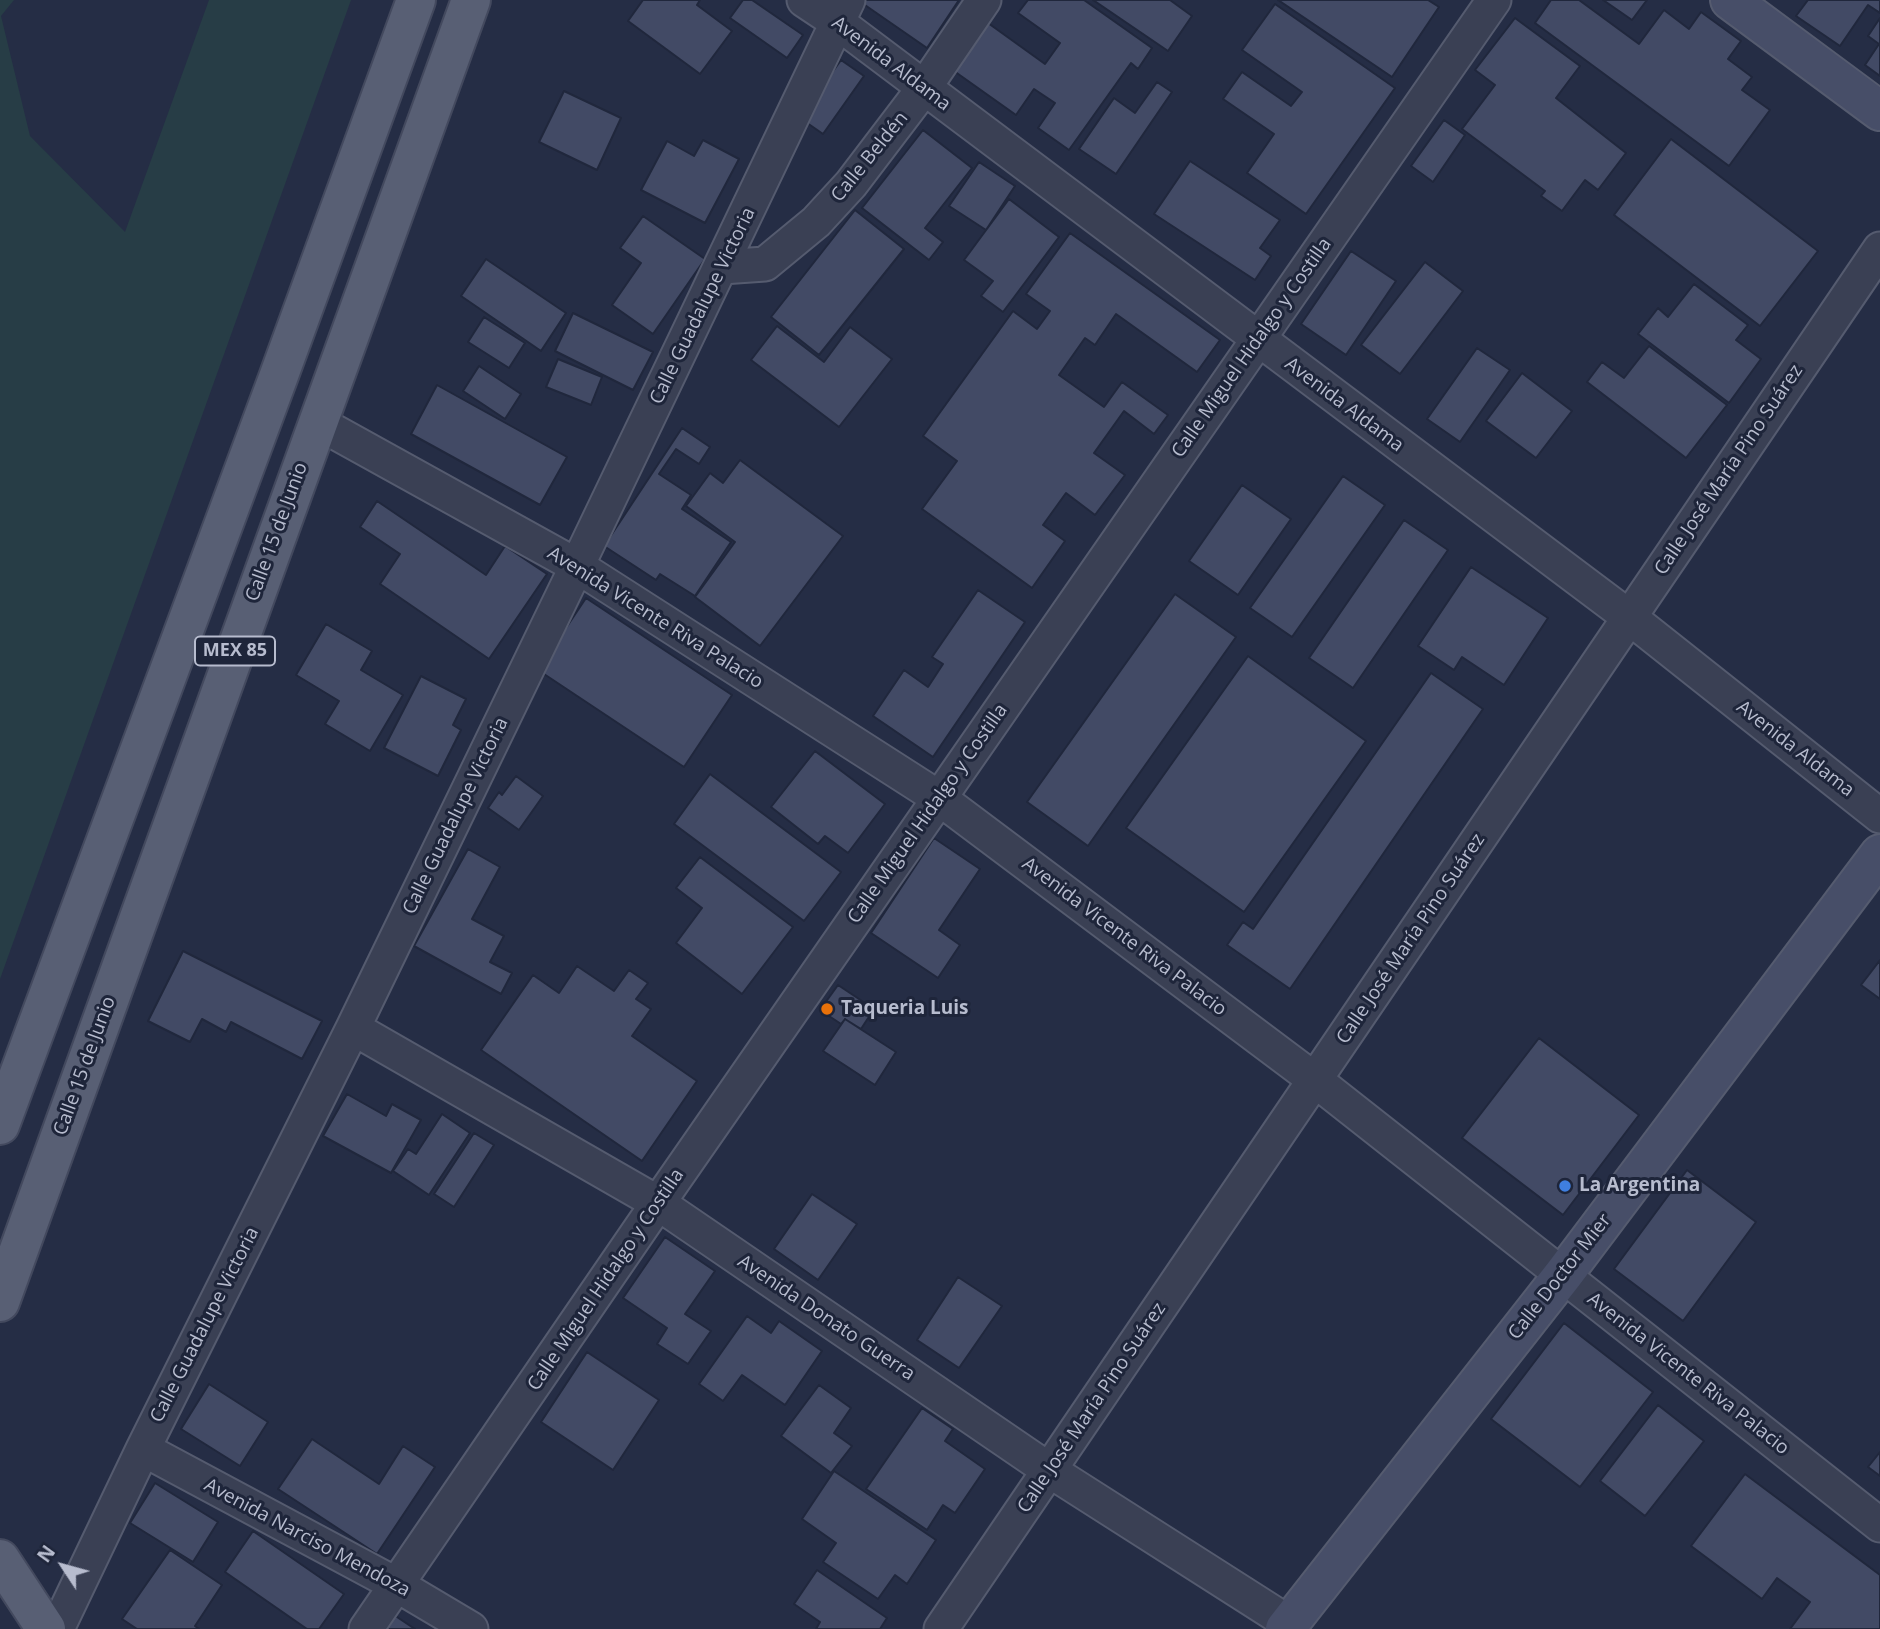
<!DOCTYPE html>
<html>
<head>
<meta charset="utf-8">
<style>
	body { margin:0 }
	#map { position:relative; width:1880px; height:1629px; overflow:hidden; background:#252d45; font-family:"Open Sans",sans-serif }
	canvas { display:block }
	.north { position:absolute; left:28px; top:1531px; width:70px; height:70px; -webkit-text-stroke:5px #1e253a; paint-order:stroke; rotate:306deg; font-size:19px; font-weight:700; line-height:28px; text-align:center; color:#b7bcce }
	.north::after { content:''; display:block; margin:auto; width:24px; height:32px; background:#b7bcce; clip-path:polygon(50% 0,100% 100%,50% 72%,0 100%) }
</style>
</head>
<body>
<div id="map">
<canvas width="1880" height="1629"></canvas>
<div class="north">N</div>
</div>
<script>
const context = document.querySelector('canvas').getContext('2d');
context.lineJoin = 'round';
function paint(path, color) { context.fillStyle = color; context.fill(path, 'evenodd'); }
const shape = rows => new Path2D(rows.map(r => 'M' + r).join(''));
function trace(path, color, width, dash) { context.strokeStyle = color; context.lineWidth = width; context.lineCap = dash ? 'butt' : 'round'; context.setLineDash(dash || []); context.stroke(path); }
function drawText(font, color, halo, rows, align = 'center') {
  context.font = font + ' "Open Sans",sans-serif'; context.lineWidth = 6; context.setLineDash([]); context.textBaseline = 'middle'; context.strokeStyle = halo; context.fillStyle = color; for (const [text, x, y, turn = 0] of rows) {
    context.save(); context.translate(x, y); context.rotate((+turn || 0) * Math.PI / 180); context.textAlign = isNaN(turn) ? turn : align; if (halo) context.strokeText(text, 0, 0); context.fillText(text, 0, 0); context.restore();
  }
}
const green = shape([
	[0,0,14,0,1,16,30,136,125,232,209,0,351,0,0,979]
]);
const building = shape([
	[643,0,700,0,697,5,732,31,700,74,628,21,643,0],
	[743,0,752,0,803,35,787,58,730,18,743,0],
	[864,0,959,0,927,48,862,3,864,0],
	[1028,0,1084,0,1152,48,1138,69,1131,63,1069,150,1038,128,1055,103,1034,89,1016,115,954,71,988,23,1045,64,1060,43,1018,13,1028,0],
	[1093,0,1170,0,1192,16,1168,51,1093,0],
	[1278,0,1428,0,1439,7,1392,77,1278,0],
	[1551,0,1579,0,1639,44,1664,10,1689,29,1701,12,1741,41,1728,59,1752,77,1742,90,1770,110,1729,166,1535,23,1551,0],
	[1603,0,1647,0,1632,20,1603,0],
	[1808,0,1880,0,1880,13,1868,5,1840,46,1796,16,1808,0],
	[1275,4,1395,88,1306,214,1247,173,1274,134,1223,99,1242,72,1291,106,1302,92,1242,50,1275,4],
	[1515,18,1580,66,1556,98,1626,153,1598,190,1585,180,1562,211,1541,196,1545,191,1462,129,1495,85,1475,70,1515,18],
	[1880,18,1880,76,1865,65,1879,44,1868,36,1880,18],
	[841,60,864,76,823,134,800,118,841,60],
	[1157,82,1172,92,1116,174,1079,149,1114,98,1135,113,1157,82],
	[564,91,621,118,597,170,539,142,564,91],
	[1444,120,1465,135,1433,182,1411,166,1444,120],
	[923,130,972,168,925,228,943,242,929,260,862,208,923,130],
	[1671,139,1818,251,1760,326,1614,215,1671,139],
	[703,140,739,159,705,223,641,190,667,141,694,156,703,140],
	[1190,161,1280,220,1260,248,1271,256,1255,280,1154,214,1190,161],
	[979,162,1015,186,986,230,949,206,979,162],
	[1009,199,1059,237,1003,312,981,296,993,281,964,260,1009,199],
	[855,210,904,249,819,355,771,317,855,210],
	[643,216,705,259,653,334,612,305,641,263,620,248,643,216],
	[1070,233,1220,340,1197,372,1116,314,1095,345,1085,338,1059,375,1104,407,1122,382,1168,415,1154,434,1124,411,1094,453,1125,475,1095,515,1066,493,1043,525,1065,541,1032,588,922,509,957,461,923,436,1013,311,1037,329,1050,311,1026,294,1070,233],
	[1351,251,1396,281,1346,355,1301,324,1351,251],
	[486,259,566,313,541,351,461,296,486,259],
	[1425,262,1463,291,1400,374,1361,345,1425,262],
	[1694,284,1748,325,1736,340,1761,359,1729,403,1638,334,1658,308,1668,317,1694,284],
	[573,313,653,352,633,390,555,351,573,313],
	[484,317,525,343,509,368,468,342,484,317],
	[777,326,824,362,850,327,892,359,839,427,751,360,777,326],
	[1649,346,1727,405,1686,458,1587,382,1602,362,1624,378,1649,346],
	[1477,348,1510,370,1460,442,1427,419,1477,348],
	[558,359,602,377,591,405,546,387,558,359],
	[479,366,521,394,505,419,463,391,479,366],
	[1522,373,1572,411,1536,458,1486,421,1522,373],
	[437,385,567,457,540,505,411,434,437,385],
	[682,428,710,447,699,464,676,449,659,474,691,495,682,509,731,542,695,596,660,574,656,580,604,546,682,428],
	[740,460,843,536,760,646,695,597,735,542,686,506,710,473,723,483,740,460],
	[1343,476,1385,505,1292,637,1250,608,1343,476],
	[1242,485,1291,519,1238,595,1189,561,1242,485],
	[377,501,486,575,505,546,547,574,489,659,380,584,400,554,360,527,377,501],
	[1404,520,1448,550,1353,688,1309,658,1404,520],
	[1471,567,1548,618,1504,685,1462,657,1454,670,1418,646,1471,567],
	[978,590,1025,622,933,757,873,716,904,670,928,687,943,664,932,657,978,590],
	[1175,594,1236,637,1088,846,1027,802,1175,594],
	[586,598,732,695,684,767,538,670,586,598],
	[326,624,372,651,361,670,403,695,370,751,325,724,339,701,296,675,326,624],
	[1248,656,1366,741,1244,912,1126,828,1248,656],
	[1431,673,1483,709,1290,989,1227,945,1243,922,1253,929,1431,673],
	[421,676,466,699,453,725,461,730,438,776,384,748,421,676],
	[815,751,885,804,848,853,825,836,818,844,771,807,815,751],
	[710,774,841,872,804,921,674,824,710,774],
	[516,776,543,796,519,830,488,808,499,792,502,795,516,776],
	[934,838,980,869,939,930,960,945,938,978,871,933,934,838],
	[468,849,500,867,472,919,504,936,490,962,512,973,501,994,414,946,468,849],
	[700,857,793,927,742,994,676,943,702,908,676,888,700,857],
	[183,951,322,1021,302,1059,231,1022,226,1032,202,1019,190,1042,148,1021,183,951],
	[1880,960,1880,999,1861,985,1880,960],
	[577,966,614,991,629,970,648,983,636,999,651,1009,632,1036,697,1081,642,1161,481,1050,533,975,559,993,577,966],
	[838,985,874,1009,861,1029,845,1019,841,1024,820,1010,838,985],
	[845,1019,896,1052,875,1085,823,1051,845,1019],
	[1539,1038,1639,1115,1563,1215,1462,1138,1539,1038],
	[347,1094,386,1116,392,1104,421,1120,391,1173,323,1136,347,1094],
	[442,1114,470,1133,429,1195,393,1171,408,1149,416,1154,442,1114],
	[474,1133,494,1145,454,1207,434,1194,474,1133],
	[1687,1170,1756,1222,1683,1321,1614,1269,1687,1170],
	[812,1194,857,1224,818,1280,774,1249,812,1194],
	[665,1237,715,1271,685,1314,711,1331,688,1364,657,1344,667,1328,623,1298,665,1237],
	[958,1277,1002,1306,959,1368,917,1340,958,1277],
	[747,1316,771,1333,779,1321,822,1351,785,1405,742,1375,723,1401,699,1384,747,1316],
	[1564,1323,1653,1392,1580,1487,1491,1419,1564,1323],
	[587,1352,659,1400,613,1470,541,1422,587,1352],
	[209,1384,268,1422,240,1466,181,1429,209,1384],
	[819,1385,851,1408,834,1433,852,1446,831,1473,781,1436,819,1385],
	[1658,1405,1704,1441,1645,1516,1600,1481,1658,1405],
	[922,1408,953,1429,945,1441,985,1469,955,1513,943,1505,927,1530,866,1489,922,1408],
	[312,1439,379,1484,403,1446,435,1467,377,1554,278,1489,312,1439],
	[1880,1452,1880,1476,1868,1467,1880,1452],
	[834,1471,936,1540,907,1584,895,1575,878,1599,823,1562,836,1543,802,1519,834,1471],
	[1745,1474,1880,1575,1880,1629,1790,1629,1810,1602,1777,1578,1762,1599,1691,1546,1745,1474],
	[155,1483,218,1522,193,1562,130,1523,155,1483],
	[253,1531,344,1594,319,1629,307,1629,225,1572,253,1531],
	[170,1550,222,1585,195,1626,199,1629,137,1629,122,1619,170,1550],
	[817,1570,887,1618,880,1629,816,1629,820,1622,794,1604,817,1570],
	[394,1615,415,1629,385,1629,394,1615]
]);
const street = shape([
	[804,0,837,22,1629,617,1880,816],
	[722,267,765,264,816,222,851,184,924,88,984,0],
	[317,422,577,566,939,798,1315,1080,1880,1525],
	[353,1028,658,1203,1049,1470,1289,1623],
	[143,1449,397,1585,471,1629],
	[57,1629,143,1449,353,1028,577,566,848,0],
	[366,1629,658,1203,1494,0],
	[941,1629,1880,249]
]);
const secondary = shape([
	[1730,0,1880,111],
	[1285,1629,1563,1275,1880,854]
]);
const primary = shape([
	[0,1125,278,378,416,0],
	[0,1302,471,0],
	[0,1559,46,1629]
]);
const markers = [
	[827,1009,7,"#e8710a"],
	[1565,1186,7,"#3f7fe0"]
];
const shields = [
	[235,651,80]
];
const shieldNames = [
	["MEX 85",235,651]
];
const streetNames = [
	["Avenida Aldama",891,64,37],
	["Calle Beldén",870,157,-51],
	["Calle Guadalupe Victoria",703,306,-64],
	["Calle Miguel Hidalgo y Costilla",1252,348,-55],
	["Avenida Aldama",1344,405,37],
	["Calle José María Pino Suárez",1729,470,-56],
	["Calle 15 de Junio",277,532,-70],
	["Avenida Vicente Riva Palacio",655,618,32],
	["Avenida Aldama",1795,749,38],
	["Calle Miguel Hidalgo y Costilla",928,814,-55],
	["Calle Guadalupe Victoria",456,816,-64],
	["Avenida Vicente Riva Palacio",1124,937,37],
	["Calle José María Pino Suárez",1411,939,-56],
	["Calle 15 de Junio",85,1066,-70],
	["Calle Doctor Mier",1560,1277,-52],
	["Calle Miguel Hidalgo y Costilla",606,1280,-56],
	["Avenida Donato Guerra",826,1318,34],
	["Calle Guadalupe Victoria",205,1325,-63],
	["Avenida Vicente Riva Palacio",1688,1374,38],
	["Calle José María Pino Suárez",1092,1408,-56],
	["Avenida Narciso Mendoza",307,1538,28]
];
const poiNames = [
	["Taqueria Luis",841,1009],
	["La Argentina",1579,1186]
];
paint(green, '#273d46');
paint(building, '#424a65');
trace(building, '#20273c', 2);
trace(street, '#555b6f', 37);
trace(secondary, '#555b6f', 42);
trace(primary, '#43495e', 42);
trace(street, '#3a4054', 33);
trace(secondary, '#474e68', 38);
trace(primary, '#585f74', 38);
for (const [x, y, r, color] of markers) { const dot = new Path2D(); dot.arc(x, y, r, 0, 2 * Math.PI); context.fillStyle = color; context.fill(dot); trace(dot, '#1e253a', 2.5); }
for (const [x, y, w] of shields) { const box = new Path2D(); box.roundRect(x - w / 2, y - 14.5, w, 29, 5); context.fillStyle = '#1e253a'; context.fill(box); trace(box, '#b7bcce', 2); }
drawText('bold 18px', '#b7bcce', null, shieldNames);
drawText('19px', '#b7bcce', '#1e253a', streetNames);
drawText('bold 19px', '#b7bcce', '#1e253a', poiNames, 'left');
</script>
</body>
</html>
